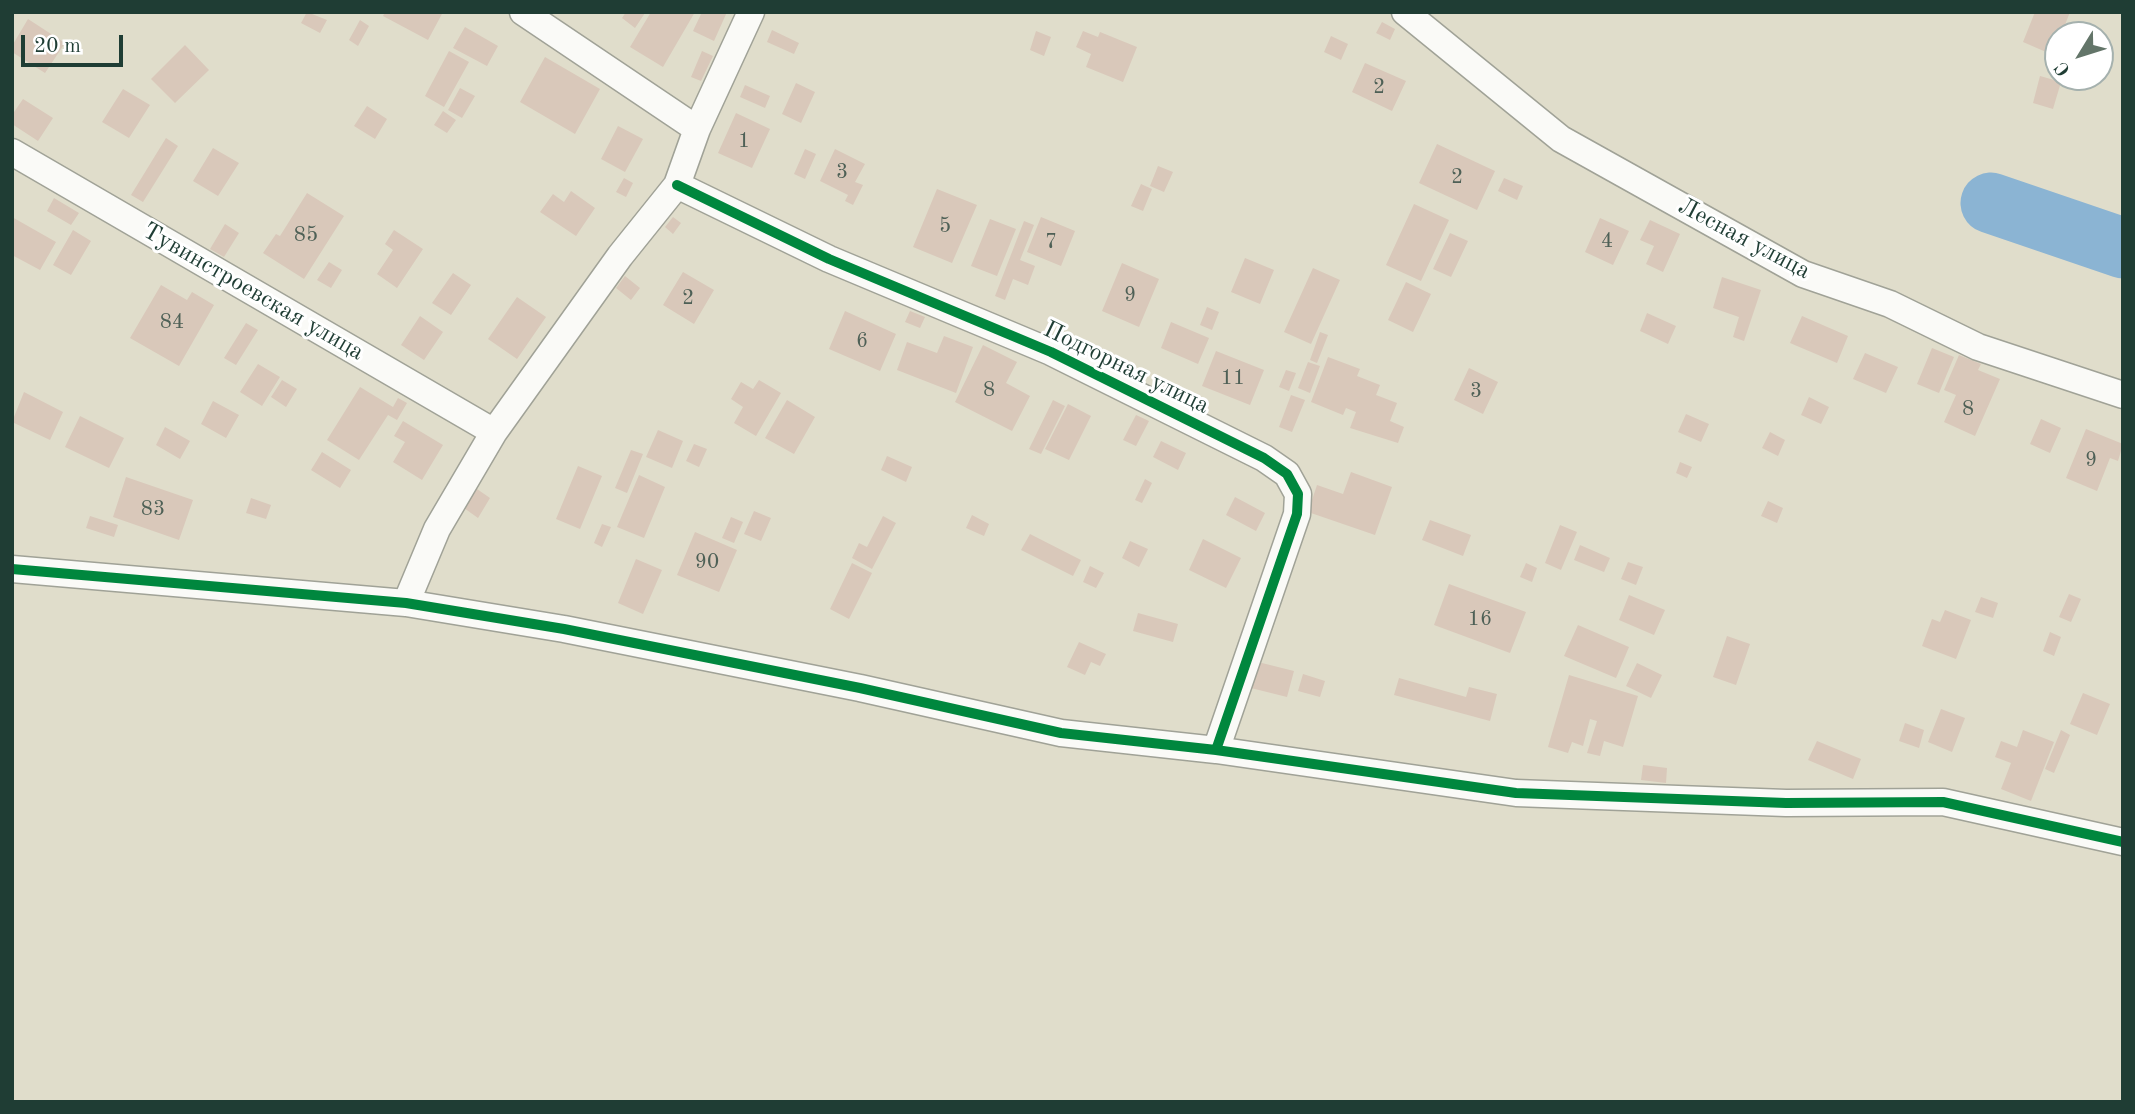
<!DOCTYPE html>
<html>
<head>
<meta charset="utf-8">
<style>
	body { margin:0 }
	#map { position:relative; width:2135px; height:1114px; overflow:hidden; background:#e0ddcb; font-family:"Old Standard TT",serif }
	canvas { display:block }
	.frame { position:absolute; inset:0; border:14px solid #1f3d34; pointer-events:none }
	.north { position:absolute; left:2044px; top:21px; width:70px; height:70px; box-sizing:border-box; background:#fff; border:2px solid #a5b1ae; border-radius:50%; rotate:232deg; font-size:19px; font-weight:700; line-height:28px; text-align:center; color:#1f3d34 }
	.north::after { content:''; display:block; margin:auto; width:24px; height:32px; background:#637569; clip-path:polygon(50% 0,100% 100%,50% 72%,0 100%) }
	.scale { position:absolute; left:21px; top:35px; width:102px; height:32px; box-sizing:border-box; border:4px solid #1f3d34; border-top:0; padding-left:9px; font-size:21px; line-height:24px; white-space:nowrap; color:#1f3d34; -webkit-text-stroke:5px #fff; paint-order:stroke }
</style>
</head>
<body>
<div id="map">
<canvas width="2135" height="1114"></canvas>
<div class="frame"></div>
<div class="north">С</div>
<div class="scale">20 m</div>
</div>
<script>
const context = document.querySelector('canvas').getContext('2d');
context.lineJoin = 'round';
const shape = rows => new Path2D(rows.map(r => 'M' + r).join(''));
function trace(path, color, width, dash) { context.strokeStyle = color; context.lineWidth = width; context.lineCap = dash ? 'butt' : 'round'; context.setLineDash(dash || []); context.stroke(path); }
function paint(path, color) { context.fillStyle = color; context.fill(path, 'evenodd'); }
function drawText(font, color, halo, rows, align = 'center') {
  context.font = font + ' "Old Standard TT",serif'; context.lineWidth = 6; context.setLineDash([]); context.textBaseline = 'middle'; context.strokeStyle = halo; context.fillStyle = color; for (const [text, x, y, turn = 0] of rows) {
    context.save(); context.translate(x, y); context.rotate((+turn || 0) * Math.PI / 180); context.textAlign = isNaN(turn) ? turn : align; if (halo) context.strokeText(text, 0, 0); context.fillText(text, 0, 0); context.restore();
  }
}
const river = shape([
	[1991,203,2123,248]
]);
const building = shape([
	[307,12,327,20,320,33,301,23],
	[385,12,443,12,428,40,383,16],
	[626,12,644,12,645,13,635,28,622,18],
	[651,12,695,12,663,67,630,47],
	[702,12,727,12,714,41,693,31],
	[2035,12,2070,12,2061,35,2058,35,2053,55,2023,42],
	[28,19,65,43,45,73,12,52,12,46],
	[360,20,369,26,358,46,349,40],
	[1382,22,1395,29,1390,40,1376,33],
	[465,27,498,46,487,66,453,48],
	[772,30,799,43,794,54,767,42],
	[1036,31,1051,37,1044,56,1030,50],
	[1083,31,1098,37,1100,32,1137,47,1123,82,1086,67,1091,54,1076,47],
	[1331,36,1348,44,1341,60,1324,52],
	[185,45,209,70,175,103,151,79],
	[449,51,469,62,444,107,425,96],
	[702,51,713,56,701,81,691,77],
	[545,57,600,89,575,134,520,102],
	[1365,63,1406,81,1392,111,1352,92],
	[2040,76,2061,82,2053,109,2033,103],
	[796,83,815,92,801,123,782,114],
	[745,85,770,96,765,108,740,97],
	[460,88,475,96,462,118,448,110],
	[123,89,150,105,129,138,102,122],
	[23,99,53,118,38,141,12,124,12,115],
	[367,106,387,119,375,139,354,126],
	[443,111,456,120,447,133,434,125],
	[736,113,770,129,752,168,718,153],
	[618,126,643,139,625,172,601,159],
	[166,138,178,146,143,202,131,195],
	[1437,144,1495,171,1477,210,1419,183],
	[213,148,239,163,218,196,193,181],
	[805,149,816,154,805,179,794,174],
	[835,149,865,164,855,182,863,185,853,205,845,201,848,195,820,181],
	[1158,166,1173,172,1164,192,1150,186],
	[624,178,633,183,626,197,616,192],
	[1504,178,1523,186,1517,200,1498,191],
	[1141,184,1152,189,1143,211,1131,206],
	[937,189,977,205,952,263,913,247],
	[571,191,595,208,576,236,540,212,553,194,564,202],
	[307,193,344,216,304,279,263,253,276,234,280,236],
	[54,198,79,213,71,225,47,211],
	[1414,204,1449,220,1421,281,1386,265],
	[12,217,56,242,40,270,12,255],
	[673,217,681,223,673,234,665,227],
	[1041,217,1075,231,1061,266,1027,252],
	[1600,218,1629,231,1613,265,1585,252],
	[990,219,1016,229,997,276,971,266],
	[1650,220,1680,234,1663,272,1646,264,1654,246,1640,240],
	[1024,221,1034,225,1020,260,1035,266,1028,285,1013,279,1005,300,995,296],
	[225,224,239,233,224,257,210,249],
	[73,230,91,241,71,275,53,265],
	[394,230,423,249,397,288,377,274,393,250,385,244],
	[1450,233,1468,241,1451,277,1433,269],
	[1245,258,1274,270,1260,304,1231,292],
	[329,262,342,270,331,288,317,280],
	[1122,263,1159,279,1139,327,1102,311],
	[1313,268,1340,280,1311,344,1284,332],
	[683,272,714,290,694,324,663,305],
	[453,273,471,285,451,315,432,303],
	[625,276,640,288,631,300,616,288],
	[1722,277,1761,290,1744,341,1733,337,1739,317,1713,308],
	[1406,282,1431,294,1413,332,1388,320],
	[161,285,187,300,192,292,214,305,179,366,130,338],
	[517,297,546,317,517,359,488,339],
	[1207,307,1219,312,1212,330,1200,325],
	[845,311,896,334,880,371,829,349],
	[910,311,925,317,920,328,905,322],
	[1647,313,1676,326,1668,344,1640,331],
	[420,316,443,332,424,360,401,345],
	[1802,316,1848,336,1837,363,1790,343],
	[1171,322,1209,338,1198,364,1161,348],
	[246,323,258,330,236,365,224,358],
	[1320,332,1328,335,1317,363,1310,360],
	[944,336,973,347,956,393,897,370,907,342,937,353],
	[983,345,1017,362,1006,383,1030,396,1012,431,955,402],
	[1932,348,1954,357,1939,393,1917,384],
	[1216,351,1264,370,1250,405,1202,386],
	[1865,353,1898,367,1886,393,1853,379],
	[1959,355,1981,364,1978,370,2000,379,1975,436,1944,422,1956,395,1944,390],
	[1328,357,1360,369,1357,376,1380,385,1376,395,1397,403,1390,421,1404,427,1398,443,1350,428,1356,412,1346,408,1343,415,1311,402],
	[1308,362,1320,366,1310,393,1298,388],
	[258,364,280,377,262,406,240,392],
	[1469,368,1498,382,1483,414,1454,400],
	[1286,370,1296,373,1289,391,1279,387],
	[282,380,297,389,286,407,271,397],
	[759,380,781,393,756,436,734,423,743,407,731,399,741,382,753,389],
	[360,387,393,407,398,398,407,403,397,420,388,415,359,460,327,440],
	[24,392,63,412,50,440,12,422],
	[1291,395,1305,400,1292,432,1279,427],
	[1809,397,1829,407,1821,424,1801,415],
	[787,400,815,417,794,454,765,438],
	[1053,400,1065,406,1041,454,1029,449],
	[213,401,239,415,226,438,201,424],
	[1068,404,1091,416,1069,460,1045,449],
	[1686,414,1709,424,1701,442,1678,432],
	[1136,415,1149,421,1136,446,1123,440],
	[80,416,124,438,109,468,65,447],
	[2041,419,2061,428,2050,453,2030,444],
	[403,421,443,445,422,480,393,462,405,442,394,436],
	[165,427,190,441,180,459,156,445],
	[2086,429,2123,444,2118,461,2110,458,2097,491,2066,478],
	[658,430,683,441,672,468,646,457],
	[1770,432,1785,440,1778,456,1762,448],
	[1161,441,1186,453,1178,470,1153,457],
	[694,444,707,449,699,467,686,461],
	[631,450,643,454,627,493,615,488],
	[322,452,351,470,340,488,311,470],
	[887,456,912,467,906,482,881,470],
	[1680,462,1692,467,1687,478,1676,473],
	[578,466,602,476,580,529,556,519],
	[1351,472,1392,487,1375,535,1308,512,1317,485,1343,494],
	[639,475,665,487,644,538,617,527],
	[126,477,193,500,179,540,113,517],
	[1145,479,1152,483,1142,503,1135,500],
	[477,489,490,498,478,518,464,508],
	[1235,497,1265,513,1256,531,1226,515],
	[251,498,271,505,266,519,246,513],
	[1768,501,1783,508,1777,523,1761,516],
	[754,511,771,518,761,541,744,534],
	[972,515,989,524,984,536,966,528],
	[90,516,118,525,114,537,86,528],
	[883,516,896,523,872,569,852,558,859,543,867,547],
	[731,517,743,522,734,543,722,538],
	[1430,520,1471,535,1463,556,1422,540],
	[602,524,611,527,602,547,594,543],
	[1560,525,1577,532,1561,570,1545,563],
	[695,532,737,550,719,592,677,575],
	[1030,534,1081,560,1073,576,1021,550],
	[1203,539,1241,558,1226,588,1189,570],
	[1130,541,1148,549,1139,567,1122,558],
	[1580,545,1610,558,1604,572,1574,560],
	[636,559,662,570,643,614,618,603],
	[1628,562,1643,567,1636,585,1621,579],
	[852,563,872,573,849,619,830,609],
	[1526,563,1537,568,1532,582,1520,577],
	[1090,566,1104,573,1096,588,1083,582],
	[1449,584,1526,612,1510,653,1434,625],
	[2069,594,2081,599,2071,622,2059,617],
	[1629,595,1665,610,1654,635,1619,620],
	[1981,597,1998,603,1993,618,1975,612],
	[1945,610,1971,620,1956,659,1922,646,1932,619,1940,622],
	[1138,613,1178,624,1173,642,1133,631],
	[1578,625,1629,647,1616,678,1564,656],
	[2050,632,2061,637,2054,656,2043,651],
	[1727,636,1750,644,1736,685,1713,677],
	[1079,642,1106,654,1100,666,1091,662,1085,675,1067,667],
	[1254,661,1294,671,1287,697,1247,687],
	[1637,663,1662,675,1651,698,1626,686],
	[1303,674,1325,681,1320,697,1298,691],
	[1569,675,1638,696,1623,747,1604,741,1600,756,1587,753,1597,721,1590,719,1583,746,1572,742,1568,753,1548,747],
	[1399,678,1466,697,1469,687,1497,694,1490,721,1394,695],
	[2083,693,2110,704,2097,735,2070,724],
	[1941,709,1965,718,1952,752,1928,742],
	[1905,723,1924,730,1919,748,1899,741],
	[2023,730,2054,742,2031,801,2001,789,2011,763,1995,757,2001,741,2017,747],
	[2061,730,2070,735,2054,773,2045,769],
	[1817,741,1861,759,1853,779,1808,760],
	[1643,765,1667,768,1666,783,1641,780]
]);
const street = shape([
	[523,12,697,129],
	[1405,12,1561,139,1803,274,1890,304,1978,347,2123,395],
	[12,152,494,432],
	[677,185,829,259,1051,352,1264,458,1287,474,1298,494,1297,514,1216,750],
	[12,569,406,603,564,629,860,688,1061,733,1216,750,1516,793,1786,803,1943,802,2123,842],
	[406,603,437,529,494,432,620,256,677,185,697,129,751,12]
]);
const cycleway = shape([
	[677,185,829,259,1051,352,1264,458,1287,474,1298,494,1297,514,1216,750],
	[12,569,406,603,564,629,860,688,1061,733,1216,750,1516,793,1786,803,1943,802,2123,842]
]);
const numberNames = [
	["2",1379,87],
	["1",744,141],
	["3",842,172],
	["2",1457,177],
	["5",945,226],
	["85",306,235],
	["4",1607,241],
	["7",1051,242],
	["9",1130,295],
	["2",688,298],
	["84",172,322],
	["6",862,341],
	["11",1233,378],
	["8",989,390],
	["3",1476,391],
	["8",1968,409],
	["9",2091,460],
	["83",153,509],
	["90",707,562],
	["16",1480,619]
];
const streetNames = [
	["Лесная улица",1744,239,28],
	["Тувинстроевская улица",253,292,30],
	["Подгорная улица",1126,368,26]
];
trace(river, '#8bb4d3', 61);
paint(building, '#d9c8ba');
trace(street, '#a0a297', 29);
trace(street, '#fafaf7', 26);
trace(cycleway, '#00873e', 10);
drawText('21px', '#4e6056', null, numberNames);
drawText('24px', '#1f3d34', '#fff', streetNames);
</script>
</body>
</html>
